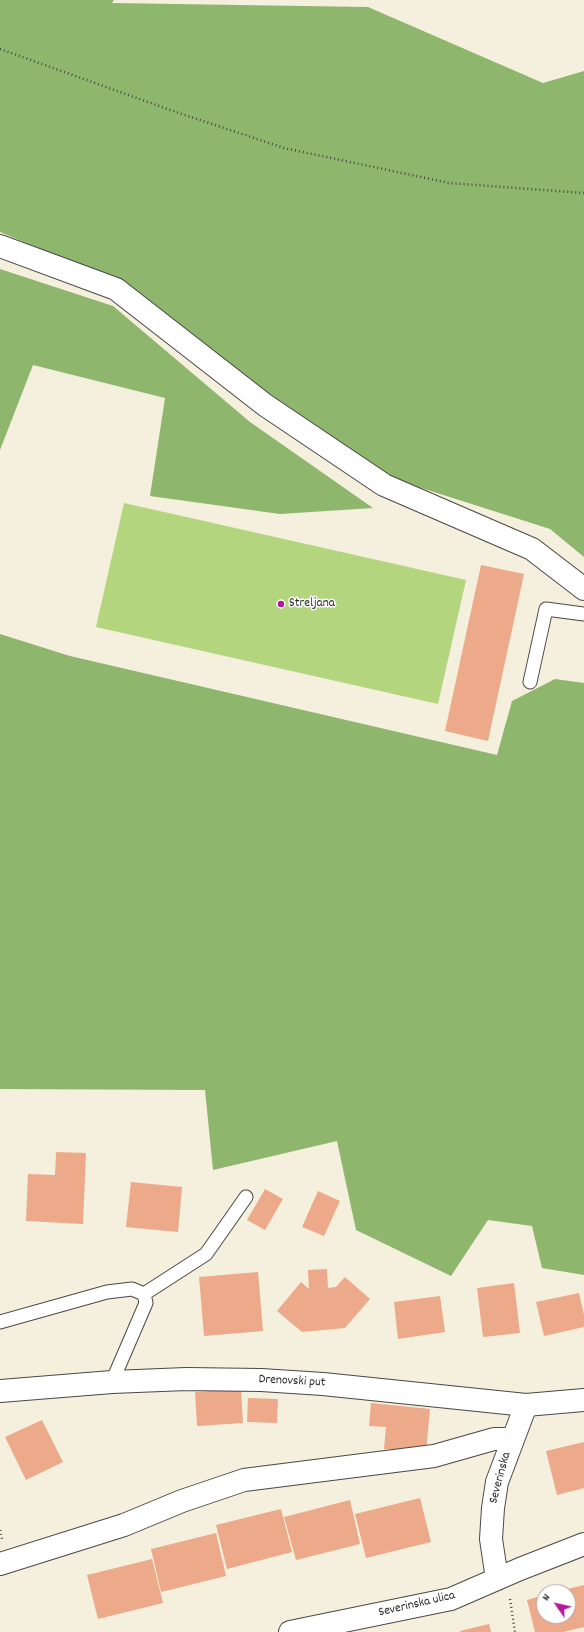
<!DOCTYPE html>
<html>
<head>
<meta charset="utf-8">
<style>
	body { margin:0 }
	#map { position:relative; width:584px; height:1632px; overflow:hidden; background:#f5efde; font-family:Dekko,sans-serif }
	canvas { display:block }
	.north { position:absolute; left:536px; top:1584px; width:40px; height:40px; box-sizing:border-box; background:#fff; border:1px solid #aaa; border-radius:50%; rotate:304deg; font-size:11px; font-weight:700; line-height:16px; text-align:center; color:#2b2b2b }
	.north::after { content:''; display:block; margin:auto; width:14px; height:18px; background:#b5179e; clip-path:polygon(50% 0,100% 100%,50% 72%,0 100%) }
</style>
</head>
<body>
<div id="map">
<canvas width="584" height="1632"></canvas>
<div class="north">N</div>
</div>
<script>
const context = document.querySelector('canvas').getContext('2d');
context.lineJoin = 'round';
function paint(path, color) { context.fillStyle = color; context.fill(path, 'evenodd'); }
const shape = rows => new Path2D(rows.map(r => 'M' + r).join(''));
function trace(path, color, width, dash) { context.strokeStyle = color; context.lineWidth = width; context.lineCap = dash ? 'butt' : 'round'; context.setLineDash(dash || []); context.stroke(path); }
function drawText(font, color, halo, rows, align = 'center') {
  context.font = font + ' Dekko,sans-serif'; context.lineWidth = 3; context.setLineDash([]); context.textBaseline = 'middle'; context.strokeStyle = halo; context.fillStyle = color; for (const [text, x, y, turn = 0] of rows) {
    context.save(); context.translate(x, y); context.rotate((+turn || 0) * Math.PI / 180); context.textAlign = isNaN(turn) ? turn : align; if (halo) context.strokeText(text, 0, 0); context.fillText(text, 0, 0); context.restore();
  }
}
const green = shape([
	[124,503,466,580,438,704,96,627]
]);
const forest = shape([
	[0,0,114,0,112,3,368,7,543,83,584,71,584,557,550,529,390,478,269,396,123,283,0,232],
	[0,269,113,306,250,422,373,508,280,514,150,496,165,398,33,365,0,450],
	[0,634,70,656,497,755,512,701,555,679,584,683,584,1275,542,1268,532,1226,488,1220,451,1276,356,1230,337,1141,213,1170,205,1090,0,1089]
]);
const building = shape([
	[481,565,524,574,488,741,445,731],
	[56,1152,86,1153,83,1224,26,1221,28,1174,55,1175],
	[131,1182,182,1187,178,1232,126,1227],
	[265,1189,283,1199,265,1230,247,1220],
	[318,1191,340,1201,324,1236,302,1227],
	[327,1269,328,1288,336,1287,345,1277,370,1299,345,1328,302,1332,277,1311,301,1282,309,1289,308,1270],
	[258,1272,263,1331,204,1336,199,1277],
	[514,1283,520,1333,483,1337,477,1288],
	[579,1293,584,1315,584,1327,544,1336,536,1302],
	[440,1296,445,1332,398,1339,394,1302],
	[241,1389,243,1423,197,1426,195,1392],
	[248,1398,278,1399,277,1423,247,1422],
	[371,1403,430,1409,426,1453,384,1449,386,1427,369,1426],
	[42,1420,63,1462,26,1480,5,1437],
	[584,1442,584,1488,557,1495,546,1451],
	[420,1498,431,1542,366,1558,355,1514],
	[350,1500,360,1544,296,1560,284,1517],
	[281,1509,292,1552,227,1569,216,1525],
	[216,1533,226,1576,161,1592,151,1549],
	[152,1559,163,1603,98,1619,87,1575],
	[584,1585,584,1627,563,1632,535,1632,527,1600,544,1595,544,1616,568,1616,568,1592,559,1591],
	[489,1624,491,1632,460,1632,460,1631]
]);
const path = shape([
	[0,49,173,111,284,148,449,183,584,193],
	[0,1530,2,1539],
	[510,1599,515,1632]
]);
const service = shape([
	[530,682,546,609,584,614],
	[144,1294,206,1254,246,1197],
	[0,1322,107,1292,132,1289,144,1294,146,1303,112,1382]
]);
const minor = shape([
	[0,246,116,289,265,405,384,485,532,549,584,589],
	[0,1564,124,1525,182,1501,244,1480,434,1456,494,1439,512,1439],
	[497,1579,491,1539,493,1508,497,1482,526,1405],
	[290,1632,451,1599,520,1569,584,1544]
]);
const secondary = shape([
	[0,1391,112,1382,186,1379,261,1380,323,1384,526,1405,584,1400]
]);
const markers = [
	[281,604,4,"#b5179e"]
];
const poiNames = [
	["Streljana",289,604]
];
const streetNames = [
	["Drenovski put",292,1382,3],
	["Severinska",501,1478,-75],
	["Severinska ulica",417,1605,-13]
];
paint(green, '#b3d57e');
paint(forest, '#8eb66d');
paint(building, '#ecaa8a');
trace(service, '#494846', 15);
trace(minor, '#494846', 24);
trace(secondary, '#494846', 24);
trace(path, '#494846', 2.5, [1, 3]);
trace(service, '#fff', 13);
trace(minor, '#fff', 22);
trace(secondary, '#fff', 22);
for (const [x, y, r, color] of markers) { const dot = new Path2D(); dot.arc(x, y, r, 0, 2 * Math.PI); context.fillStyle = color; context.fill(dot); trace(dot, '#fff', 1.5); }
drawText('13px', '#2b2b2b', '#fff', poiNames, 'left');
drawText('13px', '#2b2b2b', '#fff', streetNames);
</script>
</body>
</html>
